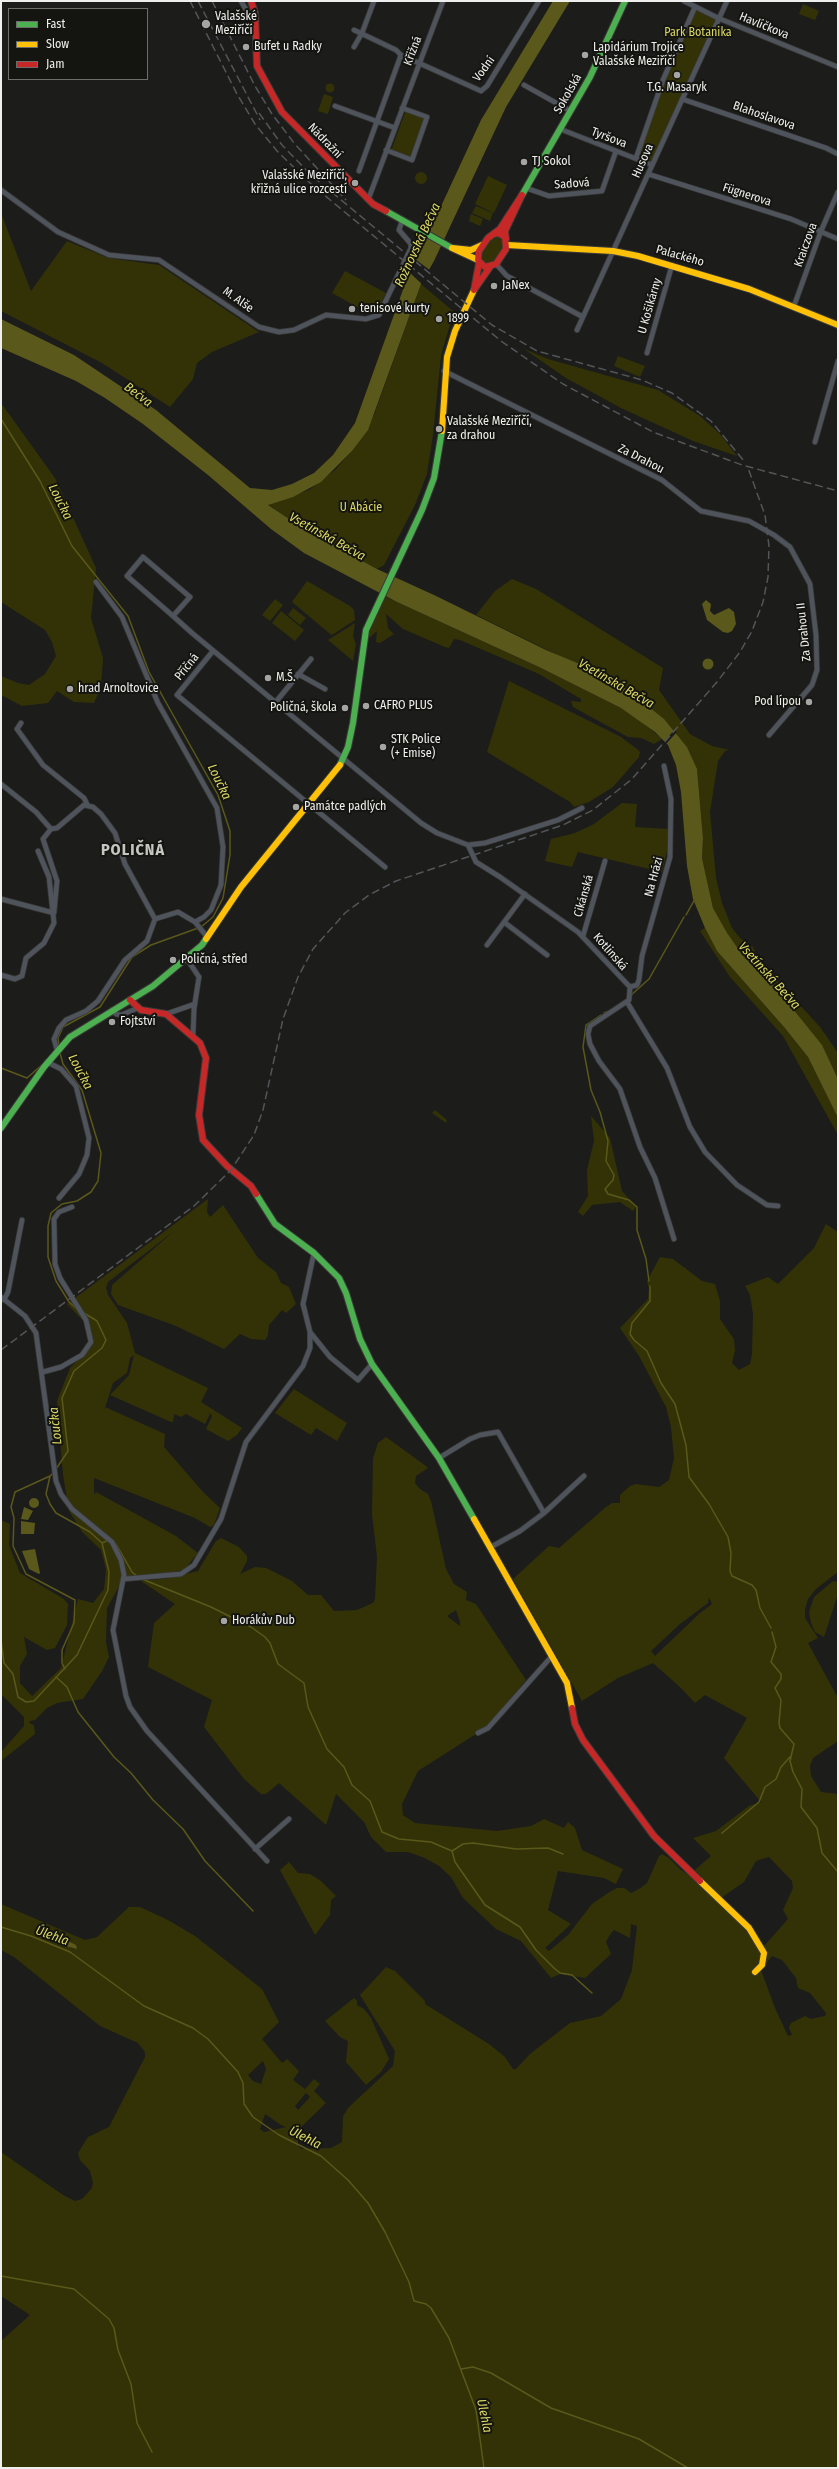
<!DOCTYPE html>
<html>
<head>
<meta charset="utf-8">
<style>
	body { margin:0 }
	#map { position:relative; width:839px; height:2469px; overflow:hidden; background:#1c1c1b; font-family:"Fira Sans Condensed",sans-serif }
	canvas { display:block }
	.frame { position:absolute; inset:0; border:2px solid #efefed; pointer-events:none }
	.legend { position:absolute; left:8px; top:8px; width:140px; height:72px; box-sizing:border-box; background:#141411; border:1px solid #6c6c69; margin:0; padding:5px 7px; list-style:none; font-size:12px; color:#efefed }
	.legend li { display:flex; align-items:center; gap:8px; height:20px }
	.legend b { width:20px; border:1px solid #6c6c69 }
</style>
</head>
<body>
<div id="map">
<canvas width="839" height="2469"></canvas>
<div class="frame"></div>
<ul class="legend">
<li><b style="height:5px;background:#4caf50"></b>Fast</li>
<li><b style="height:5px;background:#ffc107"></b>Slow</li>
<li><b style="height:5px;background:#c62828"></b>Jam</li>
</ul>
</div>
<script>
const context = document.querySelector('canvas').getContext('2d');
context.lineJoin = 'round';
function paint(path, color) { context.fillStyle = color; context.fill(path, 'evenodd'); }
const shape = rows => new Path2D(rows.map(r => 'M' + r).join(''));
function trace(path, color, width, dash) { context.strokeStyle = color; context.lineWidth = width; context.lineCap = dash ? 'butt' : 'round'; context.setLineDash(dash || []); context.stroke(path); }
function drawText(font, color, halo, rows, align = 'center') {
  context.font = font + ' "Fira Sans Condensed",sans-serif'; context.lineWidth = 4; context.setLineDash([]); context.textBaseline = 'middle'; context.strokeStyle = halo; context.fillStyle = color; for (const [text, x, y, turn = 0] of rows) {
    context.save(); context.translate(x, y); context.rotate((+turn || 0) * Math.PI / 180); context.textAlign = isNaN(turn) ? turn : align; if (halo) context.strokeText(text, 0, 0); context.fillText(text, 0, 0); context.restore();
  }
}
const green = shape([
	[803,4,819,11,815,20,799,14],
	[696,7,718,18,652,165,636,158,663,80],
	'325.5 88a4.5 4.5 0 1 1 9 0a4.5 4.5 0 1 1-9 0Z',
	[324,94,333,97,328,114,318,111],
	[406,110,425,118,411,158,391,151],
	'415 178a6 6 0 1 1 12 0a6 6 0 1 1-12 0Z',
	[488,176,507,185,494,213,475,204],
	[476,206,493,213,490,221,472,213],
	[1,213,31,291,67,241,108,258,159,265,259,332,212,352,197,363,193,379,170,407,102,363,1,311],
	[471,214,483,219,480,226,469,221],
	[497,237,502,240,503,248,495,260,486,264,482,259,483,251,492,239],
	[345,271,386,293,379,308,370,314,332,293],
	[421,284,453,311,453,315,441,355,433,435,427,474,415,505,384,565,377,569,306,530,267,504,309,490,335,470,352,451,374,415],
	[524,349,548,359,658,390,700,416,720,434,737,456,693,441,621,408,566,378],
	[618,356,645,366,640,377,614,366],
	[1,403,55,478,96,568,91,618,103,658,101,687,94,703,74,702,57,691,48,703,22,706,1,695,1,676,18,683,29,685,45,674,56,656,52,642,45,630,1,602],
	[512,579,536,589,663,668,659,690,690,734,712,746,729,750,725,751,718,761,710,812,716,878,722,903,732,928,740,938,753,947,758,959,820,1027,836,1050,838,1054,838,1079,821,1045,776,988,744,957,726,933,713,908,702,858,703,838,697,770,687,747,663,719,625,688,476,615,495,591],
	[307,581,350,606,354,610,355,620,332,635,329,633,292,602],
	[384,596,539,667,621,708,636,717,662,739,654,744,641,738,628,737,573,707,571,701,581,702,581,699,539,674,460,640,454,639,449,648,445,647,403,629,386,614,388,628,394,634,380,643,376,642,377,631,368,639,369,630],
	[275,599,283,605,270,621,262,615],
	[293,608,306,618,300,625,288,615],
	[281,611,304,630,295,641,272,623],
	[355,623,353,636,356,644,353,661,328,640],
	[509,681,621,737,637,749,640,752,639,757,613,787,589,802,574,807,570,802,487,752],
	[622,803,637,804,635,827,668,829,667,851,662,872,578,852,572,867,545,861,551,839,575,833,594,824],
	[705,928,717,951,784,1027,808,1057,838,1118,838,1135,783,1036,730,977,700,931],
	[435,1110,447,1120,446,1123,432,1113],
	[591,1116,610,1138,622,1191,636,1207,633,1211,620,1202,592,1205,583,1216,578,1212,588,1196,587,1170,594,1141],
	[208,1199,207,1212,210,1217,223,1205,258,1258,276,1272,281,1283,289,1287,296,1304,286,1313,282,1310,269,1325,268,1335,265,1340,251,1339,240,1334,224,1349,176,1326,118,1305,111,1294,112,1285,173,1232,108,1282,106,1288,108,1295,127,1323,135,1353,208,1388,201,1402,242,1428,237,1435,228,1441,206,1429,212,1416,211,1414,207,1412,210,1414,205,1424,186,1414,181,1417,174,1414,173,1422,171,1422,110,1395,129,1375,134,1355,130,1358,127,1373,113,1383,104,1411,105,1407,165,1434,164,1447,204,1493,220,1508,214,1525,210,1527,195,1518,94,1478,94,1495,96,1492,176,1536,198,1553,184,1570,122,1581,107,1608,106,1642,109,1657,102,1671,83,1699,57,1703,47,1708,35,1720,30,1721,29,1723,34,1725,35,1734,1,1761,1,1752,24,1726,24,1717,1,1694,1,1520,10,1524,9,1545,20,1573,64,1599,68,1604,67,1625,55,1648,47,1650,24,1637,27,1654,20,1666,20,1683,32,1696,61,1668,78,1599,93,1603,104,1589,106,1569,101,1550,83,1533,69,1511,72,1507,67,1499,63,1475,57,1401,70,1368,90,1348,93,1340,90,1328,67,1304],
	[826,1224,838,1232,838,1572,816,1589,808,1599,805,1609,805,1618,818,1638,808,1643,838,1698,838,1741,813,1758,810,1766,811,1776,821,1792,838,1794,838,2468,1,2468,1,2341,30,2315,1,2296,1,2152,63,2195,75,2201,82,2199,92,2188,93,2183,90,2171,80,2160,78,2153,88,2137,109,2127,145,2057,145,2052,138,2043,100,2026,14,1957,1,1950,1,1904,85,1940,97,1937,129,1907,140,1907,168,1920,195,1936,262,1989,279,2022,262,2039,282,2063,287,2059,299,2071,293,2080,305,2089,314,2079,320,2084,314,2091,326,2103,298,2130,298,2146,302,2149,331,2148,342,2142,343,2116,349,2107,393,2066,395,2051,360,1995,386,1967,395,1971,425,2001,425,2004,489,2044,505,2057,513,2069,516,2069,530,2054,570,2023,601,2016,621,1999,632,1970,637,1926,631,1924,630,1938,614,1930,609,1936,606,1942,611,1954,585,1978,560,1974,551,1978,521,1941,496,1929,463,1898,451,1877,439,1866,425,1858,408,1852,386,1852,371,1837,364,1822,336,1794,326,1825,279,1783,266,1794,261,1794,244,1779,204,1727,212,1700,148,1667,154,1623,175,1604,141,1581,171,1578,198,1571,216,1541,221,1538,239,1547,247,1556,247,1561,240,1574,255,1567,266,1568,292,1581,308,1595,321,1595,334,1611,357,1610,373,1603,375,1599,377,1557,372,1514,373,1458,378,1443,386,1437,426,1466,428,1468,416,1476,415,1483,420,1489,428,1494,431,1501,446,1569,454,1584,467,1592,466,1600,476,1604,526,1680,487,1727,418,1771,402,1804,403,1815,415,1823,497,1831,531,1826,544,1819,564,1828,568,1822,575,1828,582,1850,623,1869,616,1884,604,1878,558,1871,548,1910,571,1924,545,1948,549,1951,568,1935,592,1904,608,1893,617,1888,624,1888,631,1893,639,1889,647,1883,659,1856,662,1854,669,1858,681,1870,689,1875,711,1856,693,1838,716,1831,749,1806,761,1802,724,1758,747,1718,705,1695,695,1703,681,1688,653,1663,618,1678,582,1701,513,1579,549,1546,559,1548,606,1507,612,1503,620,1503,620,1495,630,1486,636,1484,659,1487,669,1480,674,1458,671,1427,666,1407,639,1356,620,1328,648,1299,649,1289,647,1281,660,1257,673,1259,702,1281,715,1284,720,1301,720,1319,734,1339,735,1351,732,1363,739,1370,750,1364,752,1354,753,1314,750,1295,745,1286,768,1277,778,1284,814,1248],
	[709,1597,712,1604,700,1613,655,1656,651,1651,680,1624,708,1603],
	[456,1610,460,1622,460,1626,447,1616],
	[769,1857,792,1881,793,1888,783,1910,788,1919,764,1946,748,1921,721,1898,744,1882,756,1861],
	[772,1956,782,1960,796,1978,798,1988,810,1993,826,2013,825,2016,811,2019,805,2016,791,2023,789,2028,792,2035,788,2036,775,2008,761,1970],
	[263,2061,266,2069,261,2084,253,2081,248,2075],
	[306,2093,310,2097,298,2110,295,2106],
	[265,2114,281,2125,286,2127,264,2132,260,2129],
	[294,1389,347,1423,337,1441,316,1428,311,1435,275,1413],
	[833,1581,838,1582,838,1594,824,1637,815,1632,811,1623,809,1612,814,1597],
	[289,1862,298,1873,310,1874,321,1881,336,1896,331,1900,330,1915,315,1935,280,1870],
	[354,1998,357,2001,357,2005,364,2009,371,2018,389,2059,381,2072,366,2085,346,2062,348,2041,340,2037,325,2021]
]);
const water = shape([
	[553,1,570,1,506,107,434,261,421,284,368,430,352,451,321,482,293,497,268,505,306,530,377,569,434,595,546,650,594,670,625,688,664,719,687,747,697,769,703,838,702,858,713,908,727,933,744,957,776,988,822,1045,838,1079,838,1118,808,1057,784,1027,717,951,705,928,693,899,687,866,681,792,676,765,668,745,655,732,621,708,539,667,397,602,304,553,271,529,208,475,143,424,105,398,76,381,1,348,1,319,74,355,156,410,250,488,272,490,292,484,314,473,333,455,355,423,405,284,481,120],
	[706,600,711,604,710,611,714,615,729,608,734,612,736,624,732,631,728,633,723,632,707,620,702,604],
	'702.5 664a5.5 5.5 0 1 1 11 0a5.5 5.5 0 1 1-11 0Z',
	'29 1503a5 5 0 1 1 10 0a5 5 0 1 1-10 0Z',
	[24,1507,33,1511,28,1520,21,1519],
	[21,1521,35,1523,34,1534,21,1534],
	[35,1549,40,1573,39,1574,29,1569,22,1551],
	[66,1940,76,1945,77,1949,62,1945,63,1941]
]);
const pier = shape([
	[415,259,431,271,423,285,409,272],
	[675,729,677,732,665,745,663,743]
]);
const stream = shape([
	[1,419,40,481,72,546,128,616,149,672,218,795,230,831,230,855,223,898,213,917,201,927,151,945,132,957,100,1007,63,1027,58,1038,59,1047],
	[686,915,695,899],
	[630,996,649,979,684,917],
	[604,1013,609,1011],
	[601,1015,586,1025,583,1047,591,1090,600,1112,608,1141,606,1161,614,1175,613,1180,605,1189,608,1194,629,1200,637,1207,637,1230,646,1259,649,1281],
	[60,1053,63,1064,82,1090,101,1153,98,1181,91,1192,77,1201,62,1204,51,1213,48,1226,48,1257,56,1281,69,1302,77,1309],
	[1,1068,27,1078,43,1064],
	[650,1286,650,1301,632,1323,630,1334,634,1340,647,1351,661,1383,675,1404,686,1445,689,1477,709,1504,728,1537,731,1553,730,1571,732,1576,752,1585,756,1590,760,1608,771,1628],
	[56,1469,68,1451,62,1398,74,1371,102,1348,106,1340,97,1321,84,1313],
	[50,1476,15,1492,11,1507,14,1518,13,1546,26,1574,75,1600,74,1623,62,1650,62,1663,65,1669],
	[102,1543,109,1540],
	[116,1544,132,1572,138,1577],
	[142,1579,211,1607,251,1627,265,1637,270,1643,278,1664,304,1683,308,1707,327,1749,344,1767,352,1785,370,1801,382,1832,399,1839,431,1842,452,1851,463,1844,473,1843,516,1849,548,1848,563,1854],
	[772,1632,776,1647,771,1662,781,1674,781,1679,775,1688,781,1700,779,1723,780,1728,794,1744,790,1761,793,1772,802,1789,801,1807,817,1828,822,1853,838,1872],
	[1,1640,4,1663,13,1674,18,1697,26,1702,34,1701,77,1655,108,1590,109,1572,102,1543,90,1532,56,1513,50,1504,46,1494,50,1476,54,1472],
	[56,1677,67,1687,78,1712,114,1757,131,1773,153,1800,183,1829,205,1861,253,1911],
	[722,1833,759,1802,765,1787,776,1779,781,1767,790,1757],
	[452,1851,455,1862,485,1905,520,1927,536,1950,554,1968,560,1973,572,1975,592,1993],
	[1,1927,31,1936,70,1952,144,2006,193,2028,208,2039,238,2072,243,2083,244,2104,253,2117,279,2135,321,2156,348,2180,368,2203,385,2232,409,2282,414,2301,426,2304,431,2308,449,2338,476,2410,484,2468],
	[1,2276,74,2289,109,2319,114,2328,118,2350,131,2384,137,2423,152,2452],
	[461,2369,473,2367,491,2373,551,2408,639,2439,688,2468]
]);
const street = shape([
	[241,1,255,25],
	[684,1,718,18,838,67],
	[354,30,396,50,401,55,481,91,487,86,539,1],
	[354,47,362,33,374,1],
	[524,85,567,109],
	[682,99,826,148,838,154],
	[335,106,395,128],
	[560,129,652,165],
	[386,150,412,160,427,117,402,108],
	[636,158,663,80,695,7],
	[359,171,401,55],
	[648,174,791,219,838,239],
	[526,188,549,196,602,191,616,151],
	[1,190,58,232,109,255,159,260,259,327,279,332,294,330,326,315,366,319,379,315,411,248,411,244,399,230,402,221],
	[368,200,443,1],
	[496,264,507,276,583,317],
	[794,306,821,231,838,192],
	[577,330,727,1],
	[647,353,672,265],
	[444,371,662,480,701,511,749,521,774,535,790,547,810,584,816,635,817,670,812,685,769,735],
	[815,442,838,361],
	[96,582,122,617,158,703,217,808,223,847,221,885,211,910,204,917,195,922,208,938],
	[173,616,190,597,143,557,127,576,173,616,192,633,421,823,437,833,468,845,476,862,500,877,578,932,630,987],
	[213,651,177,695,385,867],
	[298,674,325,689],
	[275,703,311,659],
	[21,723,17,729,43,765,84,798,87,804],
	[1,784,36,812,51,829,57,828,84,805,93,807,101,814,115,833,125,864,155,919],
	[468,845,485,843,558,820,582,808],
	[1,899,54,913,57,881,43,839,51,829],
	[504,922,547,955],
	[583,936,605,861],
	[487,945,525,894],
	[187,959,199,977,194,1009,193,1036],
	[1,975,15,979,22,976,26,958,44,943,54,923,49,877,38,851],
	[630,987,629,1000,590,1026,588,1034,590,1044,599,1061,620,1089,640,1147,655,1178,674,1239],
	[630,987,637,985,639,980,642,956,670,857,671,799,664,766],
	[627,1002,667,1068,690,1127,705,1152,737,1185,767,1205,778,1206],
	[112,1010,116,1014,121,1015,138,1008],
	[166,1014,195,1004],
	[57,1050,54,1039,59,1028,66,1020,86,1011,98,1001,125,960,147,941,155,919,178,912,195,922],
	[47,1062,61,1069,76,1086,89,1138,87,1155,79,1174,59,1198],
	[314,1253,303,1304,310,1332,330,1357,358,1380,372,1364],
	[1,1297,25,1316,36,1333,56,1481,61,1494,72,1509,112,1542,121,1560,124,1575,113,1630,126,1696,130,1707,147,1731,267,1861],
	[4,1300,8,1292,22,1220],
	[43,1372,61,1367,82,1355,91,1342,86,1320,60,1278,55,1264,54,1219,59,1212,72,1207],
	[439,1458,470,1439,480,1435,498,1432,544,1513],
	[491,1547,520,1531,544,1513,584,1476],
	[124,1579,181,1574,194,1565,221,1519,246,1442,303,1366,310,1348,310,1332],
	[478,1733,488,1728,552,1656],
	[255,1849,289,1819]
]);
const fast = shape([
	[522,195,590,77,625,1],
	[386,211,452,248],
	[340,765,348,747,353,723,366,630,422,510,434,478,442,431],
	[1,1128,44,1067,70,1037,153,986,202,945,206,939],
	[256,1194,275,1224,314,1253,339,1278,346,1293,360,1339,372,1364,439,1458,474,1519]
]);
const slow = shape([
	[507,245,613,251,638,256,749,289,838,325],
	[478,260,452,248,471,250,482,245],
	[442,431,447,357,455,331,474,290],
	[206,939,241,887,340,765],
	[474,1519,567,1683,572,1708],
	[700,1881,749,1928,764,1953,762,1965,755,1972]
]);
const jam = shape([
	[251,1,255,13,257,66,282,112,373,204,386,211],
	[494,234,498,233,505,237,506,249,496,264,485,267,478,260,479,251,488,238,500,229,522,195,505,231,506,239],
	[479,263,474,290,490,267],
	[130,1000,141,1010,166,1014,200,1043,206,1058,199,1115,203,1140,227,1166,251,1186,256,1194],
	[572,1708,575,1724,583,1740,654,1836,700,1881]
]);
const rail = shape([
	[190,1,237,94,255,124,277,151,312,185,501,341,563,384,653,432,742,465,838,491],
	[198,1,260,120],
	[212,1,255,86,272,114,294,143,346,200],
	[259,113,282,145,311,175,492,325,537,351,642,380,672,393,711,421,744,461],
	[1,1350,194,1206,231,1170,254,1135,263,1110,283,1019,298,977,313,949,345,913,369,895,396,881,563,825,593,810,632,779,717,682,740,652,752,631,763,602,768,577,769,546,765,515,748,468]
]);
const markers = [
	[206,24,5,"#a5a5a4"],
	[246,47,4,"#a5a5a4"],
	[585,55,4,"#a5a5a4"],
	[677,75,4,"#a5a5a4"],
	[524,162,4,"#a5a5a4"],
	[355,183,4,"#a5a5a4"],
	[494,286,4,"#a5a5a4"],
	[352,309,4,"#a5a5a4"],
	[439,319,4,"#a5a5a4"],
	[439,429,4,"#a5a5a4"],
	[268,678,4,"#a5a5a4"],
	[70,689,4,"#a5a5a4"],
	[809,702,4,"#a5a5a4"],
	[366,706,4,"#a5a5a4"],
	[345,708,4,"#a5a5a4"],
	[383,747,4,"#a5a5a4"],
	[296,807,4,"#a5a5a4"],
	[173,960,4,"#a5a5a4"],
	[112,1022,4,"#a5a5a4"],
	[224,1621,4,"#a5a5a4"]
];
const poiNames = [
	["Valašské",215,17],
	["Meziříčí",215,31],
	["Bufet u Radky",254,47],
	["Lapidárium Trojice",593,48],
	["Valašské Meziříčí",593,62],
	["T.G. Masaryk",677,88,"center"],
	["TJ Sokol",532,162],
	["Valašské Meziříčí,",347,176,"right"],
	["křižná ulice rozcestí",347,190,"right"],
	["JaNex",502,286],
	["tenisové kurty",360,309],
	["1899",447,319],
	["Valašské Meziříčí,",447,422],
	["za drahou",447,436],
	["M.Š.",276,678],
	["hrad Arnoltovice",78,689],
	["Pod lípou",801,702,"right"],
	["CAFRO PLUS",374,706],
	["Poličná, škola",337,708,"right"],
	["STK Police",391,740],
	["(+ Emise)",391,754],
	["Památce padlých",304,807],
	["Poličná, střed",181,960],
	["Fojtství",120,1022],
	["Horákův Dub",232,1621]
];
const streetNames = [
	["Havlíčkova",764,26,22],
	["Křižná",413,51,-69],
	["Vodní",484,69,-54],
	["Sokolská",568,94,-60],
	["Blahoslavova",764,116,19],
	["Tyršova",609,138,21],
	["Nádražní",325,141,46],
	["Husova",643,161,-66],
	["Sadová",572,184,-4],
	["Fügnerova",747,195,18],
	["Kraiczova",806,245,-70],
	["Palackého",680,256,16],
	["M. Alše",238,300,35],
	["U Košikárny",650,306,-74],
	["Za Drahou",641,459,27],
	["Za Drahou II",804,632,-96],
	["Příčná",187,667,-51],
	["Na Hrázi",654,877,-75],
	["Cikánská",584,896,-74],
	["Kotlinská",610,952,49]
];
const parkNames = [
	["Park Botanika",698,33],
	["U Abácie",361,508]
];
const waterNames = [
	["Rožnovská Bečva",418,245,-65],
	["Bečva",138,395,37],
	["Loučka",60,502,63],
	["Vsetínská Bečva",327,537,29],
	["Vsetínská Bečva",616,684,30],
	["Loučka",219,782,64],
	["Vsetínská Bečva",769,976,48],
	["Loučka",80,1072,62],
	["Loučka",56,1426,-96],
	["Úlehla",52,1936,20],
	["Úlehla",305,2138,27],
	["Úlehla",484,2416,78]
];
const districtNames = [
	["POLIČNÁ",133,851]
];
paint(green, '#333207');
paint(water, '#5a581a');
paint(pier, '#1c1c1b');
trace(stream, '#5a581a', 1.5);
trace(street, '#3a3a38', 6);
trace(fast, '#3a3a38', 8);
trace(slow, '#3a3a38', 8);
trace(jam, '#3a3a38', 8);
trace(street, '#4f545c', 4.5);
trace(fast, '#4caf50', 6);
trace(slow, '#ffc107', 6);
trace(jam, '#c62828', 6);
trace(rail, '#535558', 1.5, [8, 4]);
for (const [x, y, r, color] of markers) { const dot = new Path2D(); dot.arc(x, y, r, 0, 2 * Math.PI); context.fillStyle = color; context.fill(dot); trace(dot, '#141411', 1.5); }
drawText('12px', '#efefed', '#141411', poiNames, 'left');
drawText('12px', '#efefed', '#141411', streetNames);
drawText('12px', '#dbd862', '#141411', parkNames);
drawText('italic 13px', '#dbd862', '#141411', waterNames);
context.letterSpacing = '1px';
drawText('bold 16px', '#c5c5c1', '#141411', districtNames);
context.letterSpacing = '0px';
</script>
</body>
</html>
